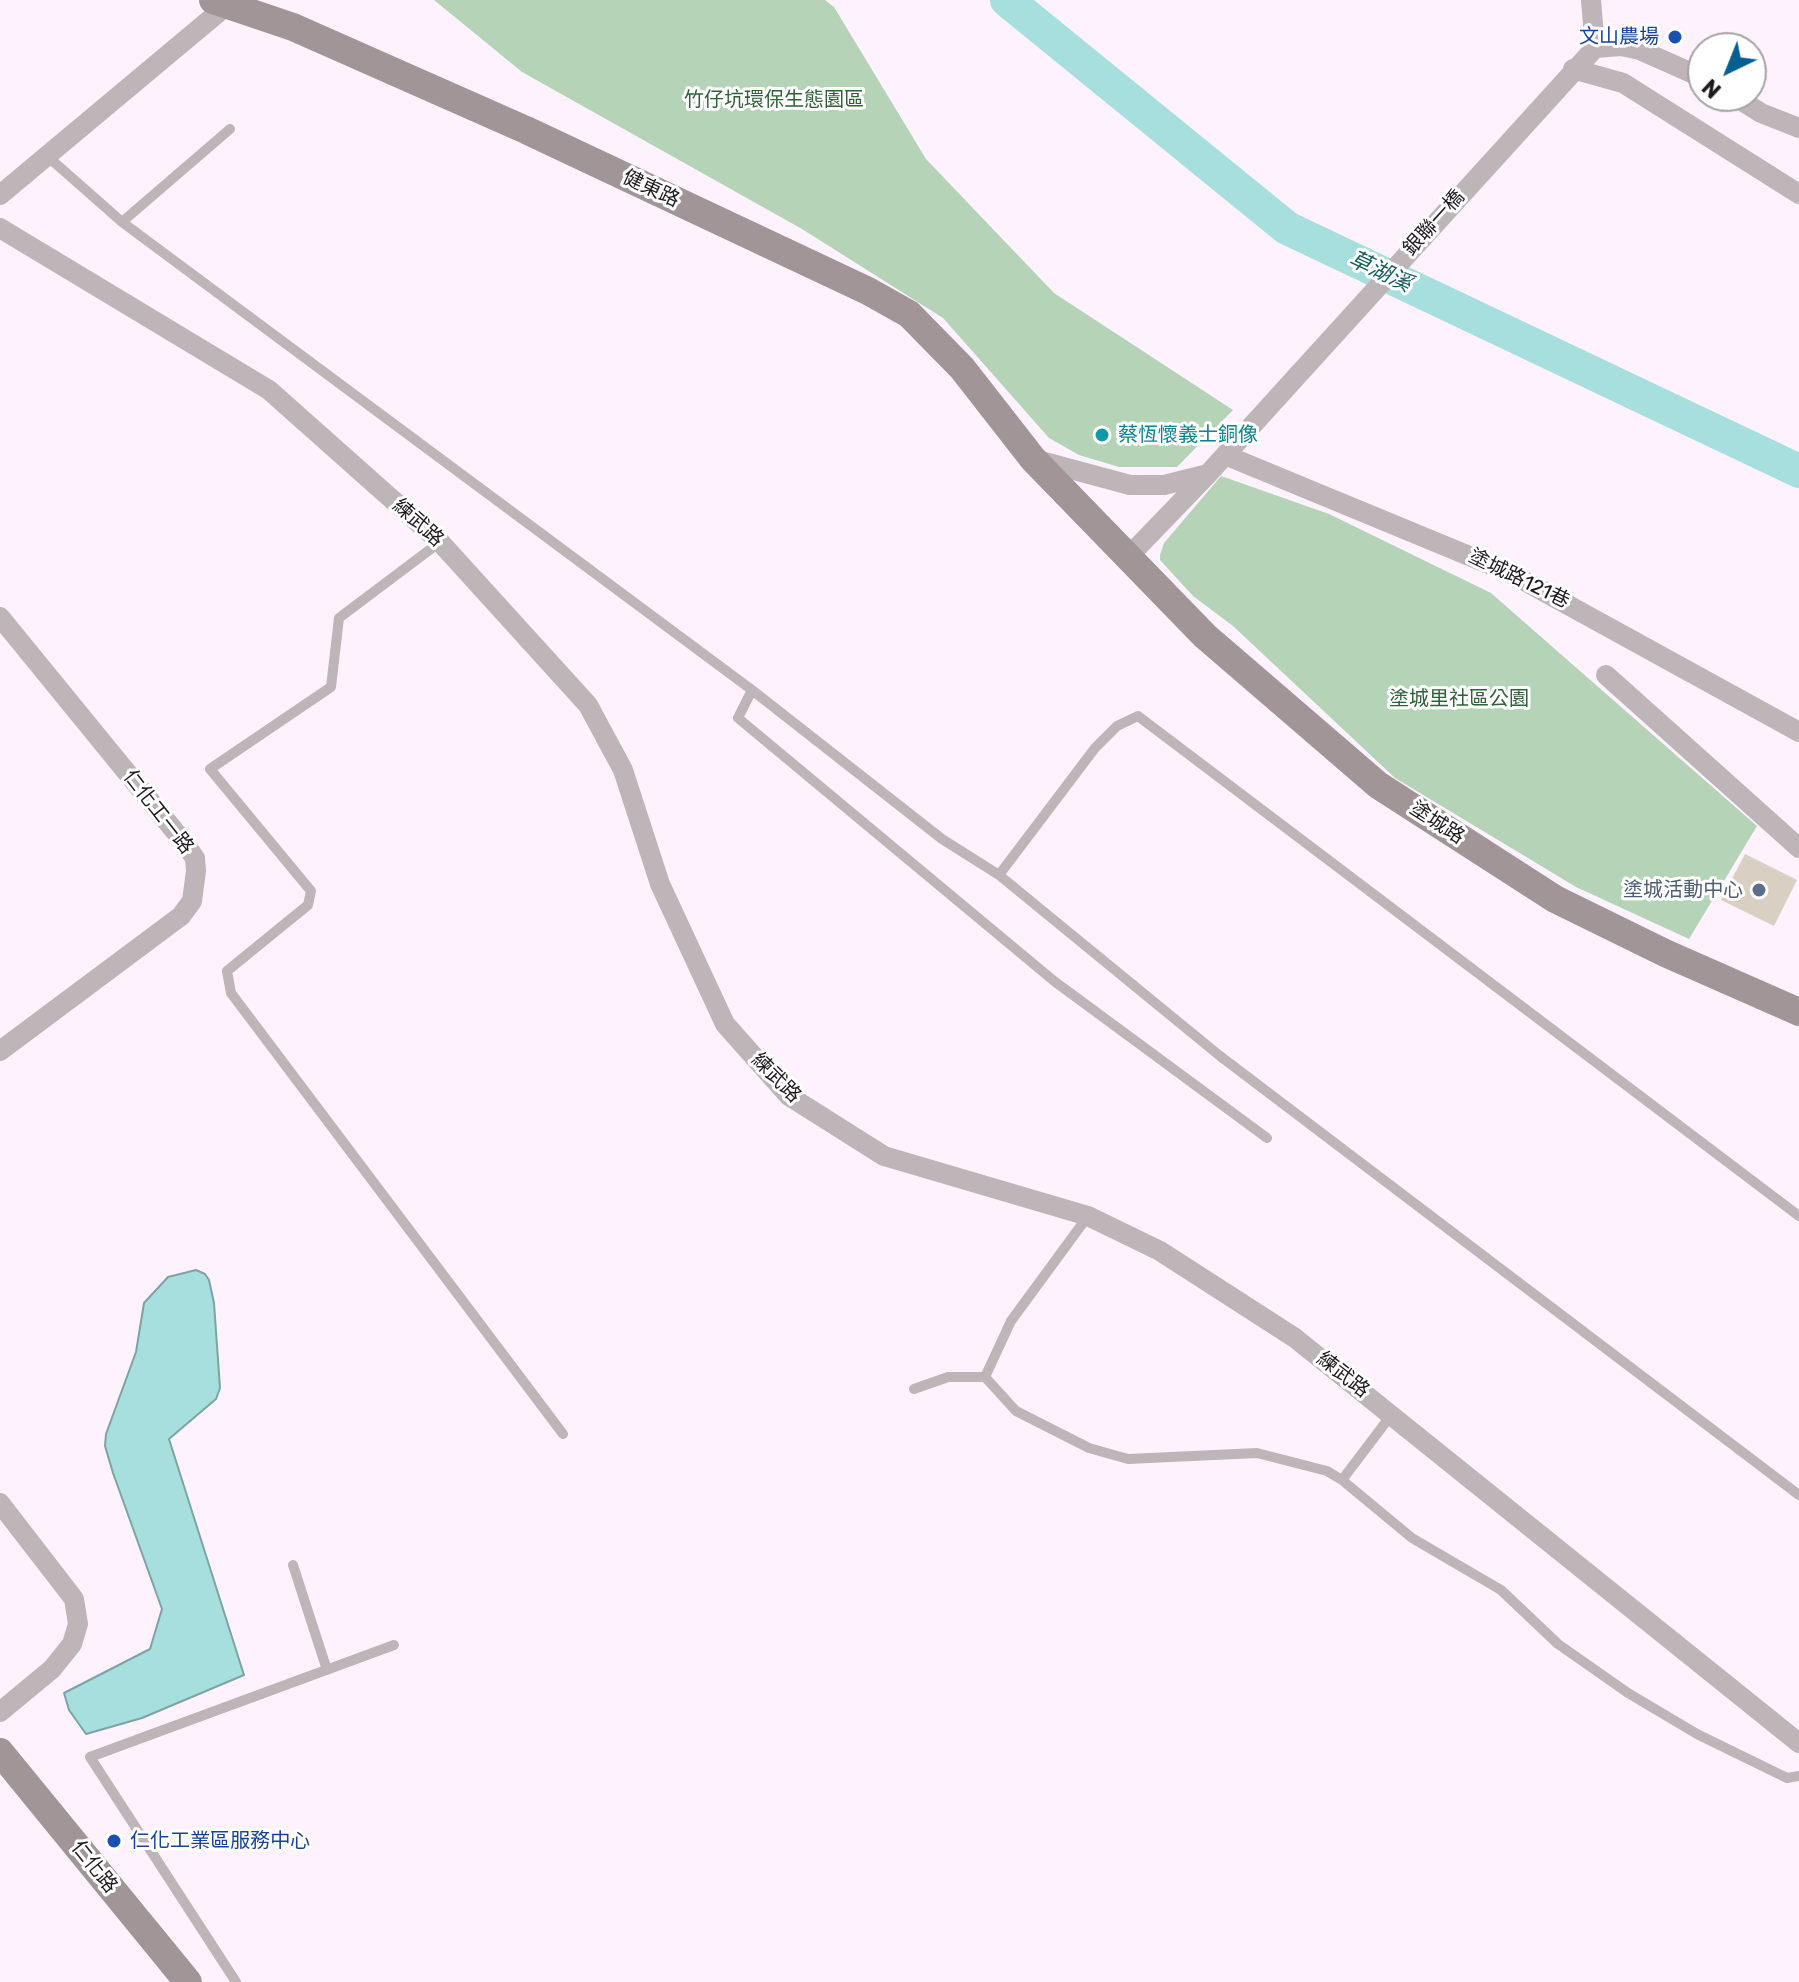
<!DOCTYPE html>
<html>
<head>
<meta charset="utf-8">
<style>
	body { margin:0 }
	#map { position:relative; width:1799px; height:1982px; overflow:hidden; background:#fff2ff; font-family:Rubik,sans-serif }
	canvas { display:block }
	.north { position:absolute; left:1687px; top:32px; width:80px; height:80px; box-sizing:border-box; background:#fff; border:2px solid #a5a3a5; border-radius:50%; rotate:223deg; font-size:22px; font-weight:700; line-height:32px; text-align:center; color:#1e1a1e }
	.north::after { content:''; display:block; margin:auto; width:28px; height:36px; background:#056091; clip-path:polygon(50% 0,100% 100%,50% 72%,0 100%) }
</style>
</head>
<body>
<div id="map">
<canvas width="1799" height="1982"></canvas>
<div class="north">N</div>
</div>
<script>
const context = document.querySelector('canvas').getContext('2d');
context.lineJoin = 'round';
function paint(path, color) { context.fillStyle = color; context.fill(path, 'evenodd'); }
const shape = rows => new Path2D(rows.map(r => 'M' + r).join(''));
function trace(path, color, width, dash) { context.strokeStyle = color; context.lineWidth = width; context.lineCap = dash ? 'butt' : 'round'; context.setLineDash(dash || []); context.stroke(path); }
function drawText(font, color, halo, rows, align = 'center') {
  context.font = font + ' Rubik,"Noto Sans TC",sans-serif'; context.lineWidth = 6; context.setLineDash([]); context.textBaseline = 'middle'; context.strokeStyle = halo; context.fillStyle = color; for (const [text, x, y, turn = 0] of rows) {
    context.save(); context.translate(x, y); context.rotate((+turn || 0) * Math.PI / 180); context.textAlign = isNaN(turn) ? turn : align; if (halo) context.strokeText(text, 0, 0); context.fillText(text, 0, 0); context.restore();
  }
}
const green = shape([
	[434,0,825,0,834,7,926,159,1054,293,1233,410,1177,467,1119,467,1079,455,1049,438,943,318,802,229,522,72],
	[1221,476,1329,514,1491,593,1757,826,1689,939,1576,887,1395,778,1233,626,1193,596,1160,560,1160,555,1164,543]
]);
const water = shape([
	[196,1270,205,1274,209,1280,214,1303,220,1388,216,1399,169,1439,244,1675,142,1718,86,1734,69,1710,64,1693,150,1649,162,1609,113,1473,105,1446,106,1434,136,1352,144,1303,168,1277,196,1270]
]);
const river = shape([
	[1007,0,1287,228,1799,471]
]);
const building = shape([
	[1745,854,1797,880,1774,926,1721,900]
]);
const lane = shape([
	[46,155,122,222,752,690,942,839,999,875,1220,1056,1799,1495],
	[122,222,230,129],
	[440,542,339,618,331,687,210,769,311,891,308,905,227,971,231,993,563,1434],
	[752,690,738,718,1054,981,1267,1138],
	[999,875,1095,748,1117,726,1138,716,1799,1216],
	[1088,1216,1011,1321,985,1377,1016,1411,1089,1448,1128,1459,1257,1453,1327,1471,1342,1480,1392,1414],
	[914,1389,948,1377,985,1377],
	[1342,1480,1412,1538,1501,1590,1558,1644,1628,1693,1697,1734,1787,1778,1799,1776],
	[293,1565,327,1670],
	[236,1982,90,1757,394,1645]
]);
const street = shape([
	[1591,0,1595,48],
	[1573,69,1623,83,1799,194],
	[1734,96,1761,113,1799,128],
	[0,195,226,6],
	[0,228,269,390,440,542,588,705,623,770,660,884,725,1024,789,1096,884,1156,1088,1216,1160,1251,1295,1338,1799,1743],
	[1225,455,1508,572,1799,732],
	[1037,460,1130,485,1164,485,1208,474],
	[1128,557,1208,474,1595,48,1621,46,1640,50,1703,78],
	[0,617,182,840,195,858,196,871,192,901,181,916,0,1051],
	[1606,675,1799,848],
	[0,1503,74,1599,78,1624,72,1644,52,1669,0,1712]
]);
const secondary = shape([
	[213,0,293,27,526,130,868,291,909,314,962,368,1033,459,1205,636,1378,785,1555,899,1665,953,1799,1012],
	[0,1752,188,1982]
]);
const markers = [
	[1675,37,8,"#1a4fb4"],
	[1102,435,8,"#0f9aa8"],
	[1759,890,8,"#5c6f8a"],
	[114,1841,8,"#1a4fb4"]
];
const transitNames = [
	["文山農場",1659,37],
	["仁化工業區服務中心",130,1841,"left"]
];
const parkNames = [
	["竹仔坑環保生態園區",774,100],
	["塗城里社區公園",1459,699]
];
const streetNames = [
	["健東路",651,189,25],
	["銀聯一橋",1434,223,-48],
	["練武路",418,523,42],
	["塗城路121巷",1519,579,26],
	["仁化工一路",158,812,52],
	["塗城路",1437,823,33],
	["練武路",776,1078,45],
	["練武路",1343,1375,38],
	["仁化路",94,1867,51]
];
const cultureNames = [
	["蔡恆懷義士銅像",1118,435]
];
const serviceNames = [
	["塗城活動中心",1743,890]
];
const waterNames = [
	["草湖溪",1380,272,25]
];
paint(green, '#b4d3b7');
paint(water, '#a7dede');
trace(water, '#7ea3a4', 2);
trace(river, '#a7dede', 34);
paint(building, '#d9cfc2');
trace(lane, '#bdb5b7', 10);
trace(street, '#bdb5b7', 20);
trace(secondary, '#a19597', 28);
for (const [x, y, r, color] of markers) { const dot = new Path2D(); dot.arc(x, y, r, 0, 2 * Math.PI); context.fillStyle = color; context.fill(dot); trace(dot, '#fff', 3); }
drawText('20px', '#164399', '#fff', transitNames, 'right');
drawText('20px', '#306137', '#fff', parkNames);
drawText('20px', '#1e1a1e', '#fff', streetNames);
drawText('20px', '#0d838f', '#fff', cultureNames, 'left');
drawText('20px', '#4e5e75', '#fff', serviceNames, 'right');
drawText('italic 22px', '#135d5f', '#fff', waterNames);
</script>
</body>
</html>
